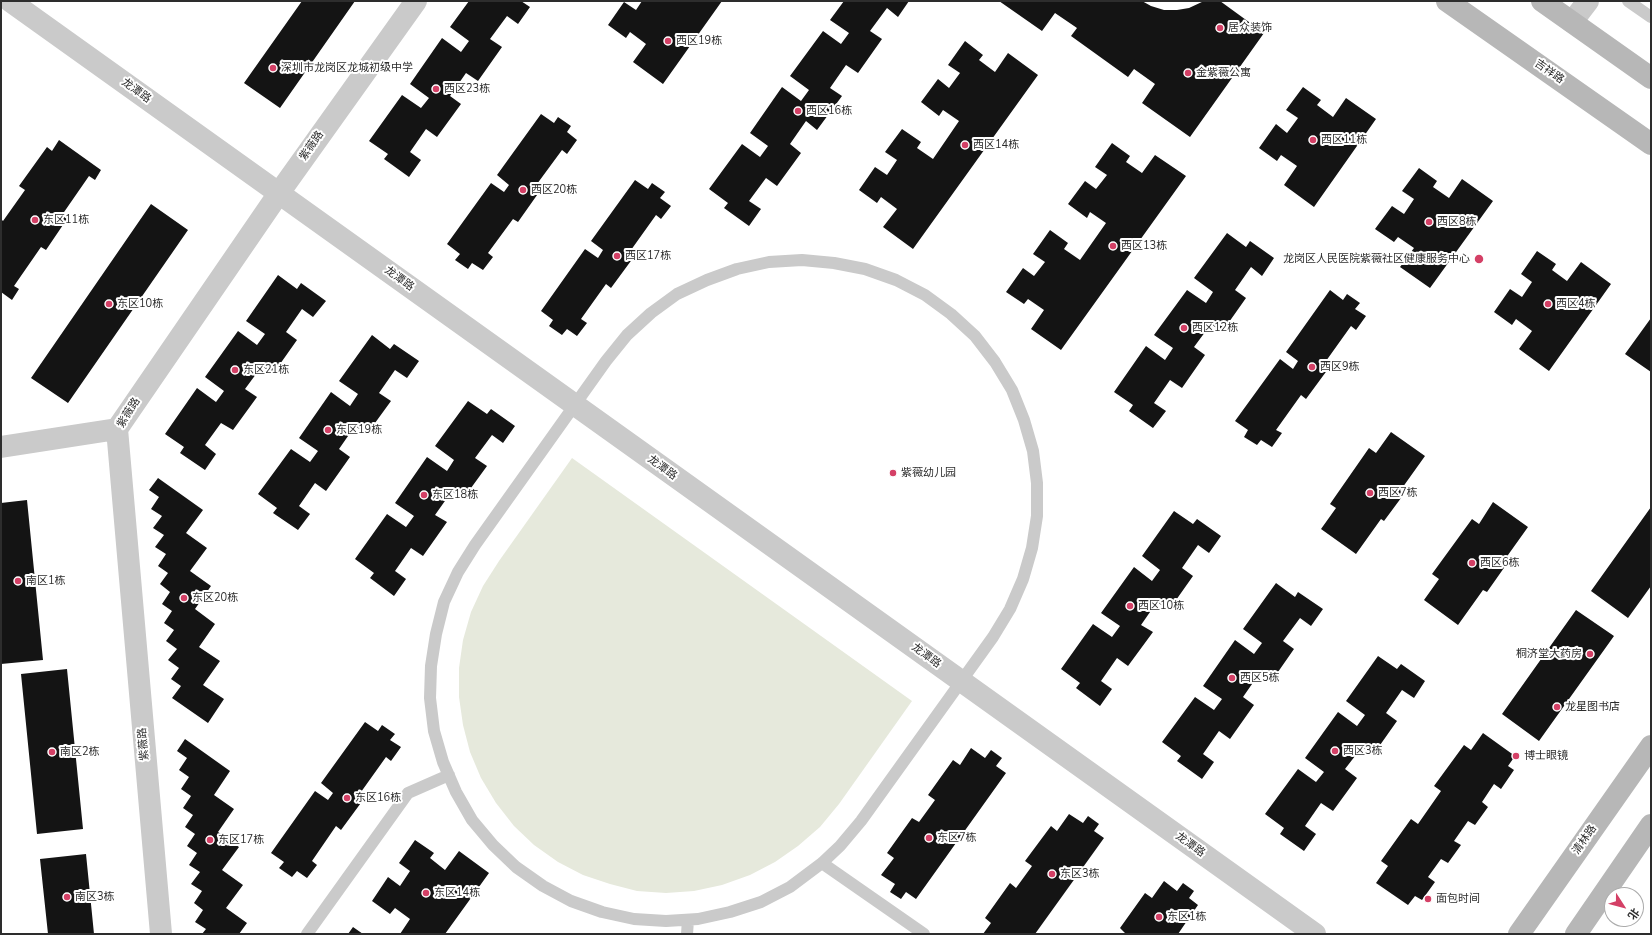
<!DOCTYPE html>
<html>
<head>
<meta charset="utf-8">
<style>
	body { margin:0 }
	#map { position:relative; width:1652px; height:935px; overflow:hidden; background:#fff; font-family:"Nunito Sans","Noto Sans SC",sans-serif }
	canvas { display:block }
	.frame { position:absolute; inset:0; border:2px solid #2d2d2d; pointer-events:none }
	.north { position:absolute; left:1604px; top:887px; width:40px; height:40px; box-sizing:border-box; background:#fff; border:1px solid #ababab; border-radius:50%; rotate:126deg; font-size:11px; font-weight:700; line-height:16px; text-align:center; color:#2d2d2d }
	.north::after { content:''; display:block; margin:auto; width:14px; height:18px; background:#d44066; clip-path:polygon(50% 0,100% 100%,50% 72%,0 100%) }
</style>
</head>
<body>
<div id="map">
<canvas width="1652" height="935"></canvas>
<div class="frame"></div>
<div class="north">北</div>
</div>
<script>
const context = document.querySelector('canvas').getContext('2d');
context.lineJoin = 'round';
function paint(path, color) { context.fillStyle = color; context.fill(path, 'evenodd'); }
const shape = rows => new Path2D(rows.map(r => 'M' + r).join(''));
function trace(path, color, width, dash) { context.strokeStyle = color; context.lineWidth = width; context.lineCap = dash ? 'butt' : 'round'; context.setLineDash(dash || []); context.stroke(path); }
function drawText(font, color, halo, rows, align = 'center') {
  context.font = font + ' "Nunito Sans","Noto Sans SC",sans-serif'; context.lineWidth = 4; context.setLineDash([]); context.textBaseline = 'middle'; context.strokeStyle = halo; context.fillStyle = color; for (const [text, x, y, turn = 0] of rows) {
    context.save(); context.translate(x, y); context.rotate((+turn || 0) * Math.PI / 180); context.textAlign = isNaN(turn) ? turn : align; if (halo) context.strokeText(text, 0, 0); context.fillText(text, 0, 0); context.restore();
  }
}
const green = shape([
	[572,458,912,701,839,804,820,827,798,846,775,862,750,875,722,885,694,891,666,893,637,891,610,884,583,875,558,862,534,845,514,826,496,803,481,778,470,752,463,725,459,697,459,668,463,640,471,612,483,586,499,561]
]);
const building = shape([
	[302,1,355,1,280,108,244,83],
	[469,1,521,1,530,7,518,24,507,16,490,39,502,47,478,81,466,73,450,96,461,104,437,137,426,129,410,152,421,160,409,177,384,159,388,154,369,141,402,95,421,108,429,98,410,84,442,38,461,52,469,41,450,27],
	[642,1,722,1,663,84,633,62,646,44,630,32,626,38,608,25,624,2,636,10],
	[844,1,909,1,898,17,887,8,870,31,882,39,858,73,846,65,830,88,842,96,817,130,806,121,790,144,801,153,777,186,766,178,749,201,761,209,749,226,724,208,728,203,709,189,742,144,760,157,768,146,750,133,782,87,801,101,809,90,790,76,823,31,841,44,849,33,830,20],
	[999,1,1142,1,1151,6,1164,10,1177,10,1189,8,1204,1,1220,1,1264,33,1190,137,1142,103,1155,84,1134,69,1128,77,1071,36,1077,28,1055,13,1042,31],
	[965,41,983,55,979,60,995,72,1008,53,1038,75,913,249,883,227,897,209,881,197,877,203,859,190,875,167,887,175,897,160,885,152,902,129,921,142,917,148,933,159,959,121,943,110,939,116,921,102,938,79,949,88,960,73,948,65],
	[1303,87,1321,100,1317,105,1333,117,1346,98,1376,119,1314,207,1284,185,1297,166,1281,155,1277,161,1259,148,1276,124,1287,133,1298,118,1286,110],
	[541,114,554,123,558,117,571,126,567,132,577,140,567,154,562,150,537,184,542,188,518,222,513,219,488,253,493,257,483,270,472,263,468,269,455,260,460,254,447,244,491,183,504,192,509,185,497,175],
	[59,140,101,170,95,180,89,176,62,215,67,219,46,250,41,247,14,286,19,289,12,300,1,292,1,219,3,221,25,190,19,186,47,147,52,151],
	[1112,143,1130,156,1126,162,1142,173,1155,155,1186,176,1061,350,1031,329,1044,310,1028,299,1024,304,1006,292,1023,268,1034,276,1045,262,1033,254,1050,230,1068,243,1064,249,1080,260,1106,223,1090,212,1087,218,1068,204,1085,181,1096,189,1107,175,1095,167],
	[1419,168,1437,181,1433,187,1449,198,1462,179,1493,201,1430,288,1400,267,1414,248,1398,237,1394,242,1375,229,1392,206,1404,214,1414,199,1402,191],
	[635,180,648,189,652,183,665,192,660,198,671,206,661,219,656,215,631,250,636,254,611,288,606,284,581,319,587,323,577,336,567,329,562,335,549,326,553,320,541,311,585,249,598,258,603,250,591,241],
	[151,204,188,230,68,403,31,378],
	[1227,233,1246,247,1250,241,1274,258,1262,276,1251,267,1235,290,1246,298,1222,332,1211,324,1194,347,1205,355,1182,388,1170,380,1154,403,1166,411,1153,428,1129,411,1133,405,1114,392,1146,346,1165,360,1173,348,1154,335,1187,290,1206,303,1213,292,1194,278],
	[1537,251,1556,264,1552,270,1567,281,1581,262,1611,284,1549,371,1519,349,1532,331,1516,319,1512,325,1494,312,1510,289,1522,297,1532,282,1521,274],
	[278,275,297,289,301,283,326,301,313,317,302,309,286,332,297,340,273,374,262,366,245,389,257,397,233,430,221,423,205,445,216,454,205,470,180,453,184,447,165,434,197,388,216,402,224,391,205,377,238,331,257,345,265,334,246,321],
	[1330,290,1343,300,1347,294,1360,303,1355,309,1366,316,1356,330,1351,326,1326,361,1331,365,1306,399,1301,395,1276,430,1282,433,1272,447,1261,440,1257,445,1244,437,1248,430,1235,421,1280,359,1293,369,1298,361,1286,352],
	[1651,318,1651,372,1625,354],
	[372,335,390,349,394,344,419,361,407,378,395,370,379,393,391,401,367,434,355,426,339,449,350,457,326,491,315,483,299,506,310,514,298,530,273,513,277,508,258,494,291,449,310,462,318,451,299,438,331,392,350,406,358,394,339,381],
	[468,401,487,414,491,409,515,426,503,443,492,435,475,458,487,466,463,499,452,491,435,515,447,522,423,556,411,548,395,571,406,579,394,596,370,578,374,573,355,559,387,514,406,527,414,516,395,503,427,457,447,471,454,460,435,446],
	[1391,432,1425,456,1400,491,1404,494,1384,521,1381,519,1356,554,1321,529,1336,508,1330,504,1369,448,1376,453],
	[158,478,203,510,186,533,207,548,190,571,211,586,195,609,215,624,199,647,220,661,203,685,224,699,208,723,172,698,181,686,171,679,179,668,168,660,177,649,166,641,174,630,164,623,172,611,162,604,170,592,160,584,168,573,158,566,166,554,155,547,164,535,153,528,162,516,151,509,159,497,149,490],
	[27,500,43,660,1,664,1,503],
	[1493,502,1528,527,1503,562,1506,565,1487,592,1483,590,1458,625,1424,600,1439,579,1432,574,1472,519,1479,524],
	[1651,507,1651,586,1628,618,1591,591],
	[1174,511,1193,524,1197,519,1221,536,1209,553,1198,545,1182,568,1193,576,1169,610,1157,602,1141,625,1153,632,1128,666,1117,658,1101,681,1112,689,1100,706,1076,688,1080,683,1061,669,1093,624,1112,637,1120,626,1101,613,1134,567,1152,581,1160,570,1142,556],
	[1276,583,1295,597,1298,592,1323,609,1311,626,1300,618,1283,641,1294,649,1271,682,1259,674,1243,697,1254,705,1230,739,1219,731,1203,754,1214,762,1202,779,1177,761,1181,756,1162,742,1195,697,1214,710,1222,699,1203,686,1235,640,1254,654,1262,643,1243,629],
	[1576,610,1614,636,1539,741,1502,714],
	[1378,656,1397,669,1401,664,1425,681,1414,698,1402,690,1386,713,1397,721,1373,755,1362,747,1345,769,1357,778,1333,811,1321,803,1305,826,1316,834,1304,851,1280,834,1284,828,1265,814,1298,769,1316,782,1324,772,1305,758,1338,712,1357,726,1365,715,1346,701],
	[67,669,83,829,37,834,21,674],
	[365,722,378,731,382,725,395,734,390,740,401,747,391,761,386,757,361,792,366,796,341,830,336,826,312,861,317,865,307,878,297,871,292,877,279,868,284,862,271,853,315,791,328,800,333,793,321,783],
	[1483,733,1515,756,1508,766,1514,770,1501,789,1494,784,1482,802,1488,807,1475,825,1468,821,1454,841,1461,845,1448,863,1441,859,1428,877,1435,882,1422,900,1415,896,1408,905,1376,883,1388,866,1381,861,1411,819,1418,824,1441,791,1434,786,1464,745,1471,750],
	[185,739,230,771,214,795,234,809,218,832,239,847,222,870,243,885,226,908,247,923,239,934,202,934,206,929,195,922,203,910,194,903,202,891,191,884,200,872,189,865,197,853,187,846,195,834,185,827,193,815,183,808,191,796,181,789,189,777,179,770,187,758,177,751],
	[971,748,985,758,991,750,1002,758,996,766,1006,773,916,899,906,892,901,899,890,892,895,884,881,875,894,858,887,853,912,818,919,822,935,800,928,795,953,760,960,765],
	[1069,814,1083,823,1088,816,1099,824,1094,831,1104,838,1035,934,983,934,991,923,985,918,1010,883,1016,888,1032,866,1025,861,1051,826,1057,831],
	[415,840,434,853,430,858,445,870,459,851,489,873,445,934,400,934,410,919,395,908,390,914,372,901,388,877,400,886,410,871,399,863],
	[86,854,94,934,48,934,40,859],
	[1164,881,1177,891,1183,883,1194,891,1189,898,1198,905,1178,934,1126,934,1120,928,1145,893,1152,898],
	[353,927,363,934,348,934]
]);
const service = shape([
	[1628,1,1651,17],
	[802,260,834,263,865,269,896,280,925,295,951,314,975,336,995,362,1012,390,1024,420,1033,451,1037,483,1037,516,1032,548,1023,579,1010,609,993,637,861,821,840,846,822,863,790,887,761,902,730,912,698,919,666,921,634,919,602,912,571,901,543,886,516,867,493,845,472,820,456,792,443,762,434,731,430,698,431,666,436,634,444,602,458,572,475,545,606,361,627,335,651,313,677,294,707,280,737,269,769,262,802,260],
	[822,863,924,934],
	[307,934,408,793,449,775],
	[687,934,688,920]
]);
const minor = shape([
	[10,1,1315,934],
	[1572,22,1588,1],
	[1,447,117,429],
	[161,934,117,429,279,193,416,1]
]);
const secondary = shape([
	[1447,1,1651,144],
	[1542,1,1651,78],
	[1519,934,1651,746],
	[1576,934,1651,825]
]);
const markers = [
	[1220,28,4,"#d44066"],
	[668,41,4,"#d44066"],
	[273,68,4,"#d44066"],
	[1188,73,4,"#d44066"],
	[436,89,4,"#d44066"],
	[798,111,4,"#d44066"],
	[1313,140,4,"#d44066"],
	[965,145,4,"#d44066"],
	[523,190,4,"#d44066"],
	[35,220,4,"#d44066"],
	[1429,222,4,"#d44066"],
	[1113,246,4,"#d44066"],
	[617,256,4,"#d44066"],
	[1479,259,5,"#d44066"],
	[109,304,4,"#d44066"],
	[1548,304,4,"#d44066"],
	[1184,328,4,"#d44066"],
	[1312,367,4,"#d44066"],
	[235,370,4,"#d44066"],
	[328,430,4,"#d44066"],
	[893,473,4,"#d44066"],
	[1370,493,4,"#d44066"],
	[424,495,4,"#d44066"],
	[1472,563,4,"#d44066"],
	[18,581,4,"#d44066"],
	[184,598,4,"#d44066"],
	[1130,606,4,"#d44066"],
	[1590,654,4,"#d44066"],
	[1232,678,4,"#d44066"],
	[1557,707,4,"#d44066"],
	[1335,751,4,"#d44066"],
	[52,752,4,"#d44066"],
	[1516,756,4,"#d44066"],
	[347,798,4,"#d44066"],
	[929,838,4,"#d44066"],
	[210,840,4,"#d44066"],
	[1052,874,4,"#d44066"],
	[426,893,4,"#d44066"],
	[67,897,4,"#d44066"],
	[1428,899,4,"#d44066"],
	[1159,917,4,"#d44066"]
];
const poiNames = [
	["居众装饰",1228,28],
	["西区19栋",676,41],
	["深圳市龙岗区龙城初级中学",281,68],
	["金紫薇公寓",1196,73],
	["西区23栋",444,89],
	["西区16栋",806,111],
	["西区11栋",1321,140],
	["西区14栋",973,145],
	["西区20栋",531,190],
	["东区11栋",43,220],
	["西区8栋",1437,222],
	["西区13栋",1121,246],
	["西区17栋",625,256],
	["龙岗区人民医院紫薇社区健康服务中心",1470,259,"right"],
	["东区10栋",117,304],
	["西区4栋",1556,304],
	["西区12栋",1192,328],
	["西区9栋",1320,367],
	["东区21栋",243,370],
	["东区19栋",336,430],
	["紫薇幼儿园",901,473],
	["西区7栋",1378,493],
	["东区18栋",432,495],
	["西区6栋",1480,563],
	["南区1栋",26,581],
	["东区20栋",192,598],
	["西区10栋",1138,606],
	["桐济堂大药房",1582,654,"right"],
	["西区5栋",1240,678],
	["龙星图书店",1565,707],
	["西区3栋",1343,751],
	["南区2栋",60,752],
	["博士眼镜",1524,756],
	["东区16栋",355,798],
	["东区7栋",937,838],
	["东区17栋",218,840],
	["东区3栋",1060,874],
	["东区14栋",434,893],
	["南区3栋",75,897],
	["面包时间",1436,899],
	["东区1栋",1167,917]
];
const streetNames = [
	["吉祥路",1549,72,35],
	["龙潭路",136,91,36],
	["紫薇路",312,146,-55],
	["龙潭路",399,279,36],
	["紫薇路",129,413,-58],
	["龙潭路",662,468,36],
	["龙潭路",926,656,36],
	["紫薇路",144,744,-95],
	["清林路",1585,840,-55],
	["龙潭路",1190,845,36]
];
paint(green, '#e6e9dc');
paint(building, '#141414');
trace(service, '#cacaca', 12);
trace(minor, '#cacaca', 22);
trace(secondary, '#b7b7b7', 22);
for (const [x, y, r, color] of markers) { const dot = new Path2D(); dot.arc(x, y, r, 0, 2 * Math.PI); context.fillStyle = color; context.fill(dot); trace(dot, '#fff', 1.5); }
drawText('11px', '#2d2d2d', '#fff', poiNames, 'left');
drawText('11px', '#2d2d2d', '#fff', streetNames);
</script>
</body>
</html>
